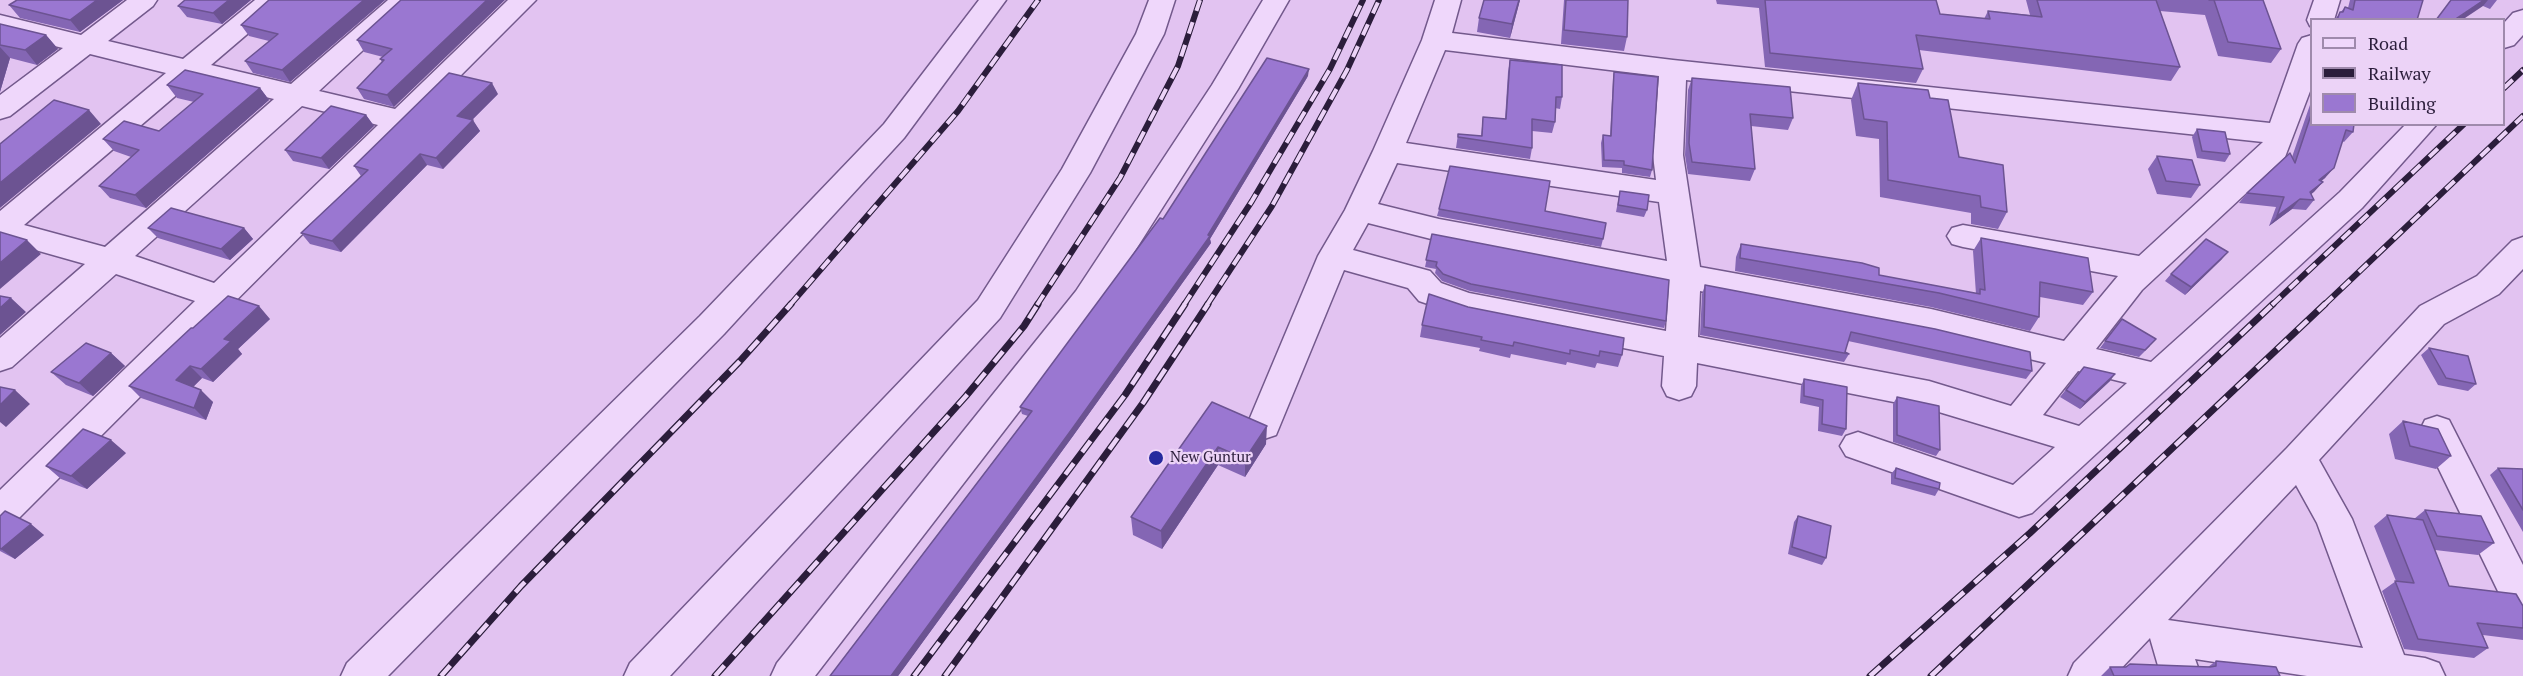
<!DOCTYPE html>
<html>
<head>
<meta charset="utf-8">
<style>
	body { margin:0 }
	#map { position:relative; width:2523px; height:676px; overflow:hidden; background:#e2c3f1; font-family:"PT Serif",serif }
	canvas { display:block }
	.legend { position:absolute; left:2310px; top:18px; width:195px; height:108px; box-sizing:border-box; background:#ecd3f7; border:2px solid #9f8aac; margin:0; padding:8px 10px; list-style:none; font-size:18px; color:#2b1d3b }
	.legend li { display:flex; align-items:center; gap:12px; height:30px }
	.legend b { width:30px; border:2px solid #9f8aac }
</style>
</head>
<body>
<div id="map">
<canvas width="2523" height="676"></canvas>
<ul class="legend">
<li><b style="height:8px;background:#efd7fb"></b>Road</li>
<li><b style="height:8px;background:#2b1d3b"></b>Railway</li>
<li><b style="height:16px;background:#9a77d1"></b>Building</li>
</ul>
</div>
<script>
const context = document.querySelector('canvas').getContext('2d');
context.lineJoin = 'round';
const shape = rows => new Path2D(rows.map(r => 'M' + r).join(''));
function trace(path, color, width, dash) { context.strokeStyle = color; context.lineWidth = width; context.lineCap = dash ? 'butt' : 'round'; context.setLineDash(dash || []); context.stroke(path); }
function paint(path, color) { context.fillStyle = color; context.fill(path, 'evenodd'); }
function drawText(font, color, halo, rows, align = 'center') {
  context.font = font + ' "PT Serif",serif'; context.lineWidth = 4.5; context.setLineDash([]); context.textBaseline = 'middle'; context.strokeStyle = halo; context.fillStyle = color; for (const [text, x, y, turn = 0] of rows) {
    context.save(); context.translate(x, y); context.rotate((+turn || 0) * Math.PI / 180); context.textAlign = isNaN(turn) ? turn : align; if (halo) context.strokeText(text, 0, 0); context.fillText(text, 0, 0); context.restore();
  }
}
const minor = shape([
	[127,0,157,0,153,6,108,41,183,59,255,0,284,0,280,6,211,65,291,84,388,0,417,0,319,91,395,109,508,0,536,0,13,524,0,529,0,490,195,301,116,274,12,367,0,371,0,338,85,264,0,240,0,211,166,73,90,54,10,116,0,119,0,95,63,48,0,33,0,15,81,35,127,0],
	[194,80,274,99,105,247,24,225,194,80],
	[302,106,378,125,214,283,135,256,302,106],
	[979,0,1006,0,904,138,724,334,388,676,341,676,347,663,700,316,884,124,979,0],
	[1149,0,1175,0,1164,34,1090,173,1000,318,670,676,624,676,630,663,978,300,1062,169,1136,34,1149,0],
	[1263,0,1289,0,1238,89,1098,309,815,676,771,676,777,663,1076,291,1212,85,1263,0],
	[1435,0,1461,0,1452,33,1673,60,2270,123,2298,44,2302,38,2312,35,2312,86,2285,157,2142,290,2096,349,2151,362,2340,192,2406,124,2437,124,2362,208,2032,513,2019,517,1846,456,1840,446,1846,436,1858,432,2013,485,2055,447,1929,409,1697,363,1696,386,1691,396,1679,400,1667,396,1662,386,1664,356,1466,317,1419,301,1408,288,1344,270,1276,435,1264,439,1252,435,1247,425,1318,256,1345,210,1373,151,1422,40,1435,0],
	[1445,50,1659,76,1653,155,1656,180,1406,143,1445,50],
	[1686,80,2263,142,2139,256,1963,225,1952,228,1947,236,1952,244,1963,247,2118,276,2064,341,1931,309,1700,267,1683,155,1686,80],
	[1397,163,1659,202,1667,261,1439,219,1378,204,1397,163],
	[1368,223,1439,241,1669,285,1666,331,1469,293,1441,283,1430,271,1353,250,1368,223],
	[1700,291,1931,335,2046,363,2011,406,1929,381,1698,337,1700,291],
	[2078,371,2127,383,2079,426,2043,415,2078,371],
	[2314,0,2340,0,2334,20,2312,20,2310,26,2307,20,2314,0],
	[2523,10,2523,35,2514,45,2504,48,2504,23,2513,13,2523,10],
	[2523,237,2523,269,2499,294,2444,324,2319,460,2352,519,2404,655,2425,658,2439,663,2445,676,2307,676,2195,659,2201,676,2161,676,2150,638,2114,676,2068,676,2074,663,2287,448,2420,306,2477,276,2512,241,2523,237],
	[2296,485,2317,523,2363,648,2168,620,2296,485],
	[2437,416,2449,420,2523,565,2523,621,2510,616,2420,430,2425,420,2437,416]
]);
const railFar1 = shape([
	[2504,88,2523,70],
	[790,305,958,111,1038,0],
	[1037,305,1120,178,1178,66,1200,0],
	[1184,305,1252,201,1330,69,1363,0],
	[1207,305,1272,206,1347,70,1379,0],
	[2272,305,2464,124],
	[2324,305,2523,116]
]);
const rail = shape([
	[441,676,521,586,740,361,791,304],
	[715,676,966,396,1024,326,1038,304],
	[914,676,1125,395,1185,304],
	[945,676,1143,403,1208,304],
	[1870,676,2030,533,2273,304],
	[1931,676,2325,304]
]);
const wall = shape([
	[17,0,123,0,80,32,20,18,9,5],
	[251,0,222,24,187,17,178,6],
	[269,0,385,0,290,82,253,73,245,61,269,41,249,36,241,25],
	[401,0,394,107,364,99,357,88,382,62,380,59,383,57,364,52,357,40],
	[1484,0,1520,0,1510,38,1477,32,1479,18],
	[1564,0,1628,0,1627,37,1624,51,1561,44],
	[1716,0,1936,0,1940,14,1984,19,1988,11,2030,15,2026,0,2263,0,2281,49,2271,63,2218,56,2205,15,2160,11,2180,67,2171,81,1919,50,1923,69,1916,83,1765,67,1759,8,1717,4],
	[2350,0,2423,0,2417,20,2334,20,2345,7,2348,8],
	[2451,0,2497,0,2490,9,2483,6],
	[0,24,46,35,58,49,37,65,10,58,0,92],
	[1510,60,1562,97,1560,109,1555,108,1555,122,1552,133,1532,131,1532,148,1530,159,1456,148,1458,134,1481,136,1483,117,1505,119,1508,72],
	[1614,72,1652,170,1650,177,1622,173,1622,168,1602,167,1601,143,1603,135,1610,136,1613,79],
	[1308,76,1210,239,1211,243,1073,436,898,676,830,676,1028,416,1022,414,1020,407,1163,219],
	[1692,78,1793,118,1788,130,1751,126,1755,169,1750,181,1688,174,1685,155,1688,90],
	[1858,83,1930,98,1959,157,2007,212,1998,229,1971,224,1971,213,1880,197,1879,139,1856,136,1851,100],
	[167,85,260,88,269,100,146,208,110,198,99,186,131,157,114,151,103,139,159,131,194,102,177,98],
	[498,94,472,120,480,131,443,169,427,165,341,252,310,244,301,233,361,176,354,166],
	[2312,99,2312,124,2354,124,2353,132,2344,142,2342,141,2325,178,2321,181,2323,182,2311,194,2314,200,2306,210,2292,209,2269,226,2276,207,2239,203,2247,193,2292,157],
	[366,115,374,126,329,169,293,161,285,150],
	[2197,129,2230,154,2225,162,2197,158,2192,137],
	[2157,156,2200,185,2191,198,2157,194,2148,169],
	[1620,191,1647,210,1644,217,1616,212],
	[1439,209,1545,211,1603,239,1601,247,1437,216],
	[148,228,244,228,253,239,230,260,158,238],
	[1432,234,1666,321,1664,328,1470,291,1442,281,1435,273,1436,269,1425,267],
	[1981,238,2093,292,2083,305,2040,297,2039,317,2030,331,1931,307,1735,271,1736,257,1741,244,1879,275,1976,294,1973,251],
	[2222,259,2185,295,2165,281,2171,274],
	[1705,285,2032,371,2026,379,1848,341,1845,352,1849,354,1844,362,1700,335,1702,294],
	[1468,307,1622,355,1618,367,1597,363,1595,368,1567,362,1566,365,1511,354,1510,358,1479,351,1480,348,1420,337,1422,325],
	[270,319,238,349,242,354,213,382,202,378,193,387,213,402,206,420,141,398,129,386,193,328],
	[2122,319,2150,346,2139,357,2100,348],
	[2429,348,2476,384,2468,391,2438,385,2421,355],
	[111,353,125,366,93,396,66,385,51,372],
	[2084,367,2110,381,2080,409,2060,397],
	[1804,379,1847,387,1846,429,1842,436,1818,431,1819,407,1800,403,1801,386],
	[1897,397,1940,450,1936,456,1893,442,1893,404],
	[1212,402,1266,444,1245,477,1218,465,1162,549,1133,535,1131,517],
	[2403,421,2451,456,2436,469,2395,459,2389,434],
	[126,453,87,489,61,479,46,466],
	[1896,468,1939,489,1935,496,1891,484,1891,474],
	[2498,468,2523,469,2523,532,2490,475],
	[2425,510,2494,543,2478,555,2435,550,2449,586,2523,606,2523,640,2483,635,2488,648,2474,658,2404,649,2382,591,2396,581,2374,526,2387,515,2414,519],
	[0,516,44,535,15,559,0,551],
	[1798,516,1826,558,1822,565,1788,554,1794,522],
	[2216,661,2280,676,2101,676,2110,667,2208,667]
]);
const shadedWall = shape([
	[97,0,123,0,80,32,70,20],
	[229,0,251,0,222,24,213,13],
	[364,0,385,0,290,82,282,70],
	[487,0,505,0,394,107,387,95],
	[1519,0,1520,0,1510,38,1512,24],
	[2484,0,2488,0,2483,6,2462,20,2454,20],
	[46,35,58,49,37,65,25,50],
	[0,47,10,58,0,92],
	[1309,69,1308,76,1210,239,1211,243,1073,436,898,676,891,676],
	[492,83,498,94,464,128,457,116],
	[260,88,269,100,146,208,135,195],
	[89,110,101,124,0,208,0,183],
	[366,115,374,126,329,169,321,158],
	[473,120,480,131,443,169,436,158],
	[420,154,427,165,341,252,332,241],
	[2334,168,2325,178,2310,190,2319,180],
	[2323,182,2314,192,2305,199,2310,192],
	[2300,199,2292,209,2269,226,2277,216],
	[244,228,253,239,230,260,221,249],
	[27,240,41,254,0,289,0,263],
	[2228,252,2222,259,2185,295,2191,287],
	[11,298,26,312,0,335,0,308],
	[259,306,270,319,238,349,242,354,213,382,201,369,224,339],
	[111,353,125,366,93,396,79,383],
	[190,366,202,378,188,392,176,380],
	[2115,374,2110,381,2080,409,2085,402],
	[15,390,30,404,6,427,0,422,0,405],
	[201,390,213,402,206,420,194,408],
	[1267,426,1266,444,1245,477,1245,459],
	[111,440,126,453,87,489,71,476],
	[1218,447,1218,465,1162,549,1161,531],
	[31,524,44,535,15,559,1,549]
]);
const building = shape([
	[17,0,97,0,70,20,9,5,17,0],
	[185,0,229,0,213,13,178,6,185,0],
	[269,0,364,0,282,70,245,61,278,34,241,25,269,0],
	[401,0,487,0,387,95,357,88,384,60,380,59,392,49,357,40,401,0],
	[1484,0,1519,0,1512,24,1479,18,1484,0],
	[1566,0,1628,0,1627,37,1564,30,1566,0],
	[1765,0,1936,0,1940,14,1990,19,1988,11,2042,17,2037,0,2156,0,2180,67,1916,35,1923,69,1770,53,1765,0],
	[2209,0,2263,0,2281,49,2228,42,2214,0,2209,0],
	[2355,0,2423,0,2417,20,2337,20,2340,12,2343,12,2345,7,2353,10,2355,0],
	[2451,0,2484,0,2454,20,2436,20,2451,0],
	[0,24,46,35,25,50,0,45,0,24],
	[1267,58,1309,69,1208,235,1210,236,1072,429,891,676,830,676,1032,411,1020,407,1160,218,1163,219,1267,58],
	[1510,60,1562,65,1562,97,1556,97,1555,122,1532,119,1532,148,1458,137,1458,134,1482,136,1483,117,1506,119,1510,60],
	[185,70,260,88,135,195,99,186,139,150,103,139,124,121,159,131,203,94,167,85,185,70],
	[1614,72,1658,77,1652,170,1624,165,1624,161,1604,160,1603,135,1611,136,1614,72],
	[449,73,492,83,457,116,473,120,436,158,420,154,332,241,301,233,368,170,354,166,449,73],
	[1692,78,1790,87,1793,118,1750,114,1755,169,1692,162,1689,143,1692,78],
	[1858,83,1928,90,1930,98,1948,100,1959,157,2003,165,2007,212,1981,207,1980,196,1888,180,1887,122,1864,119,1858,83],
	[54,100,89,110,0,183,0,144,54,100],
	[331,106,366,115,321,158,285,150,331,106],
	[2312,112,2312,124,2354,124,2353,132,2346,130,2334,168,2319,180,2323,182,2310,192,2314,200,2300,199,2277,216,2284,197,2247,193,2290,153,2295,163,2312,112],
	[2197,129,2225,132,2230,154,2202,151,2197,129],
	[2157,156,2192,160,2200,185,2166,181,2157,156],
	[1450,166,1550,181,1545,211,1606,223,1603,239,1439,209,1450,166],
	[1620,191,1649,195,1647,210,1618,205,1620,191],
	[171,208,244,228,221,249,148,228,171,208],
	[0,232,27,240,0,263,0,232],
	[1432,234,1669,280,1666,321,1471,284,1443,274,1436,266,1437,262,1426,260,1432,234],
	[1981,238,2088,258,2093,292,2040,282,2039,317,1939,293,1740,258,1741,244,1862,263,1879,268,1879,275,1980,294,1980,289,1985,290,1981,238],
	[2206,239,2228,252,2191,287,2171,274,2206,239],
	[1705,285,1935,329,2030,352,2032,371,1851,332,1845,352,1849,354,1704,327,1705,285],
	[1429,294,1468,307,1624,338,1622,355,1600,351,1599,356,1570,350,1570,354,1514,342,1513,346,1481,340,1482,337,1422,325,1429,294],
	[0,296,11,298,0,308,0,296],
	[228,296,259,306,224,339,231,341,201,369,190,366,176,380,201,390,194,408,129,386,191,328,193,328,228,296],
	[2122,319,2156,339,2145,350,2105,341,2122,319],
	[86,343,111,353,79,383,51,372,86,343],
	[2429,348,2468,356,2476,384,2446,378,2429,348],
	[2084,367,2115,374,2085,402,2066,390,2084,367],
	[1804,379,1847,387,1846,429,1822,424,1823,400,1804,396,1804,379],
	[0,387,15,390,0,405,0,387],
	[1897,397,1939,406,1940,450,1897,435,1897,397],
	[1212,402,1267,426,1245,459,1218,447,1161,531,1131,517,1212,402],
	[2403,421,2438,429,2451,456,2410,446,2403,421],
	[83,429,111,440,71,476,46,466,83,429],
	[1896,468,1940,483,1939,489,1895,478,1896,468],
	[2498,468,2523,469,2523,510,2498,468],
	[2425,510,2481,516,2494,543,2437,536,2425,510],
	[5,511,31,524,1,549,0,548,0,516,5,511],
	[2387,515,2423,520,2449,586,2516,594,2523,606,2523,628,2477,623,2488,648,2418,639,2395,581,2414,583,2387,515],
	[1798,516,1831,526,1826,558,1792,547,1798,516],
	[2216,661,2276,667,2280,676,2114,676,2110,667,2126,667,2130,664,2210,667,2216,666,2216,661]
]);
const markers = [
	[1156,458,8,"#25299e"]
];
const poiNames = [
	["New Guntur",1170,458]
];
trace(minor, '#73598c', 3);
paint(minor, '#efd7fb');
trace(railFar1, '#2b1d3b', 6);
trace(rail, '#2b1d3b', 7);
trace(railFar1, '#ecd3f7', 4, [12]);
trace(rail, '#ecd3f7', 4.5, [14]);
paint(wall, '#8466b4');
paint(shadedWall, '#6c5392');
paint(building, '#9a77d1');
trace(building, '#6c5392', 1.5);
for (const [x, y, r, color] of markers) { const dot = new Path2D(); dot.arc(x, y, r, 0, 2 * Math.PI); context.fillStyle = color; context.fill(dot); trace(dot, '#ecd3f7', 2); }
drawText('15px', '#2b1d3b', '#ecd3f7', poiNames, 'left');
</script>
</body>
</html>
